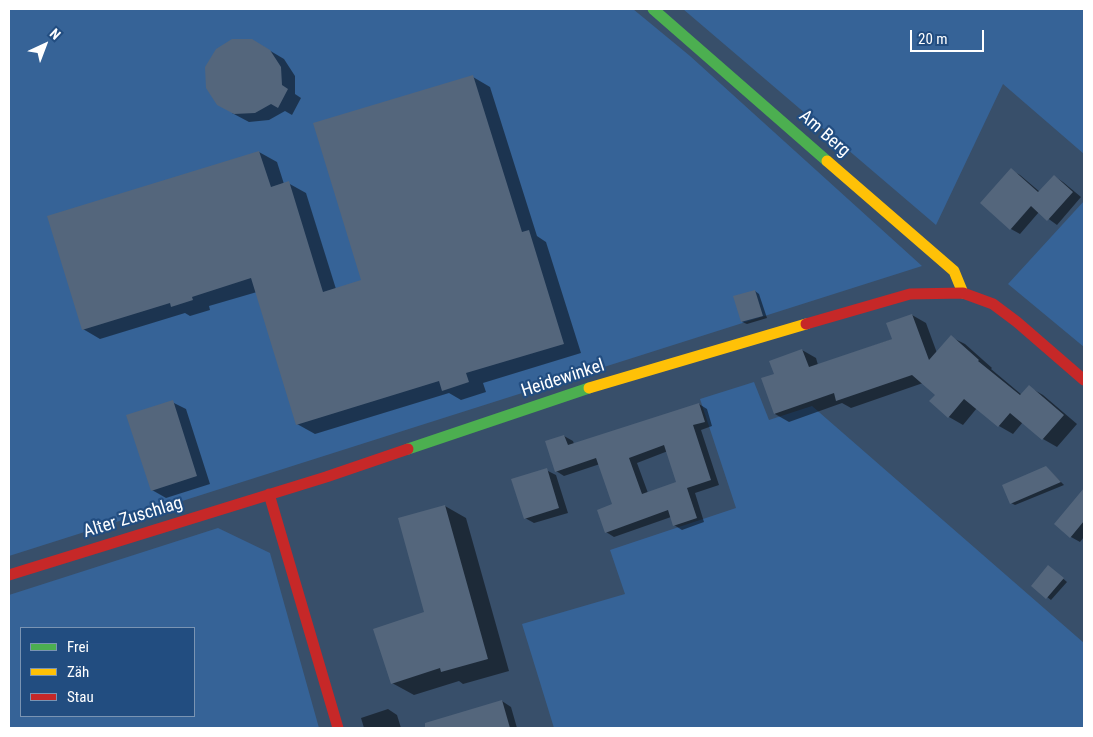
<!DOCTYPE html>
<html>
<head>
<meta charset="utf-8">
<style>
	body { margin:0 }
	#map { position:relative; width:1093px; height:737px; overflow:hidden; background:#384f6a; font-family:"Roboto Condensed",sans-serif }
	canvas { display:block }
	.frame { position:absolute; inset:0; border:10px solid #fff; pointer-events:none }
	.legend { position:absolute; left:20px; top:627px; width:175px; height:90px; box-sizing:border-box; background:#224d80; border:1px solid #7a94b3; margin:0; padding:6px 9px; list-style:none; font-size:15px; color:#fff }
	.legend li { display:flex; align-items:center; gap:10px; height:25px }
	.legend b { width:25px; border:1px solid #7a94b3 }
	.north { position:absolute; left:20px; top:20px; width:50px; height:50px; -webkit-text-stroke:4px #224d80; paint-order:stroke; rotate:43deg; font-size:14px; font-weight:700; line-height:20px; text-align:center; color:#fff }
	.north::after { content:''; display:block; margin:auto; width:18px; height:22px; background:#fff; clip-path:polygon(50% 0,100% 100%,50% 72%,0 100%) }
	.scale { position:absolute; left:910px; top:30px; width:74px; height:22px; box-sizing:border-box; border:2px solid #fff; border-top:0; padding-left:6px; font-size:15px; line-height:18px; white-space:nowrap; color:#fff; -webkit-text-stroke:4px #224d80; paint-order:stroke }
</style>
</head>
<body>
<div id="map">
<canvas width="1093" height="737"></canvas>
<div class="frame"></div>
<ul class="legend">
<li><b style="height:6px;background:#4caf50"></b>Frei</li>
<li><b style="height:6px;background:#ffc107"></b>Zäh</li>
<li><b style="height:6px;background:#c62828"></b>Stau</li>
</ul>
<div class="north">N</div>
<div class="scale">20 m</div>
</div>
<script>
const context = document.querySelector('canvas').getContext('2d');
context.lineJoin = 'round';
function paint(path, color) { context.fillStyle = color; context.fill(path, 'evenodd'); }
const shape = rows => new Path2D(rows.map(r => 'M' + r).join(''));
function trace(path, color, width, dash) { context.strokeStyle = color; context.lineWidth = width; context.lineCap = dash ? 'butt' : 'round'; context.setLineDash(dash || []); context.stroke(path); }
function drawText(font, color, halo, rows, align = 'center') {
  context.font = font + ' "Roboto Condensed",sans-serif'; context.lineWidth = 4.5; context.setLineDash([]); context.textBaseline = 'middle'; context.strokeStyle = halo; context.fillStyle = color; for (const [text, x, y, turn = 0] of rows) {
    context.save(); context.translate(x, y); context.rotate((+turn || 0) * Math.PI / 180); context.textAlign = isNaN(turn) ? turn : align; if (halo) context.strokeText(text, 0, 0); context.fillText(text, 0, 0); context.restore();
  }
}
const green = shape([
	[9,9,633,9,690,56,922,266,9,556],
	[683,9,1084,9,1084,154,1003,84,936,225],
	[1084,201,1084,347,1008,284],
	[754,382,769,420,812,406,1084,643,1084,728,554,728,522,624,625,594,610,550,736,508,700,399],
	[218,528,270,553,319,728,9,728,9,595],
	[21,628,194,628,194,716,21,716]
]);
const shadow = shape([
	[252,40,284,59,295,76,295,94,301,98,292,115,285,111,269,120,249,122,232,113],
	[473,77,490,87,537,236,546,242,581,353,483,383,486,392,461,400,449,393,315,434,297,424,257,292,209,306,210,310,190,316,185,313,100,339,83,329,259,152,277,162,284,184,288,183,306,193,336,289,363,281],
	[1011,170,1020,175,1040,192,1054,176,1063,182,1081,197,1057,225,1039,212,1020,234,1011,229],
	[755,291,759,294,767,318,747,324,742,322],
	[912,315,926,323,937,353,951,337,965,344,992,368,991,369,1022,395,1029,387,1043,395,1077,424,1057,447,1043,439,1023,422,1013,434,999,426,977,408,963,425,949,417,936,394,923,383,851,408,842,403,789,422,775,414,776,375,802,350,816,358,818,365,893,339],
	[172,402,186,409,210,484,166,498,152,490],
	[699,404,707,409,712,426,701,430,719,485,695,493,704,522,682,530,674,525,671,517,614,537,606,532,614,505,600,464,564,476,556,471,564,436,573,441,574,444],
	[668,451,678,483,648,493,637,463],
	[1046,467,1064,485,1015,505,1011,503],
	[546,470,556,475,568,513,534,523,525,518],
	[1084,490,1084,537,1080,542,1071,537,1056,523],
	[445,506,466,518,509,671,463,684,459,681,414,695,392,683,425,613],
	[1052,569,1067,582,1051,600,1033,586],
	[502,701,511,707,517,728,463,728,459,714],
	[388,709,397,715,401,728,364,728,361,718]
]);
const building = shape([
	[232,39,252,39,270,50,281,67,282,85,288,89,278,108,271,104,255,113,234,114,217,105,206,88,205,67,216,49],
	[473,75,522,232,529,230,564,344,466,373,469,382,442,391,439,381,296,425,251,278,192,297,193,300,171,307,170,303,82,330,47,216,259,151,271,187,289,181,323,292,361,280,313,123],
	[1011,168,1038,192,1054,175,1073,192,1047,221,1031,206,1010,230,980,203],
	[755,290,763,316,741,322,733,296],
	[912,314,929,360,951,335,979,360,978,361,1020,395,1029,385,1064,415,1042,440,1010,413,998,427,964,399,948,418,929,401,935,395,912,375,836,401,834,393,774,414,761,378,774,374,769,361,802,349,809,367,892,339,886,323],
	[173,400,197,476,151,491,126,415],
	[699,403,705,422,693,425,711,480,687,488,697,518,673,526,668,510,605,533,597,510,612,504,596,458,555,472,545,441,564,435,568,445],
	[664,445,676,482,642,494,629,458],
	[1046,466,1061,482,1010,504,1002,485],
	[547,468,559,508,524,519,511,479],
	[1084,488,1084,521,1070,538,1054,524],
	[445,505,488,659,441,672,440,668,391,684,373,629,424,612,398,518],
	[1048,565,1064,578,1046,599,1031,586],
	[502,700,510,728,425,728,425,723]
]);
const fast = shape([
	[653,9,827,161],
	[408,449,589,388]
]);
const slow = shape([
	[827,161,954,271,963,293],
	[589,388,806,324]
]);
const jam = shape([
	[806,324,910,294,963,293,993,304,1017,322,1084,380],
	[269,494,338,728],
	[9,575,326,477,408,449]
]);
const streetNames = [
	["Am Berg",824,134,41],
	["Heidewinkel",563,379,-18],
	["Alter Zuschlag",133,518,-17]
];
paint(green, '#366397');
paint(shadow, '#0007');
paint(building, '#54667c');
trace(fast, '#4caf50', 11);
trace(slow, '#ffc107', 11);
trace(jam, '#c62828', 11);
drawText('18px', '#fff', '#224d80', streetNames);
</script>
</body>
</html>
